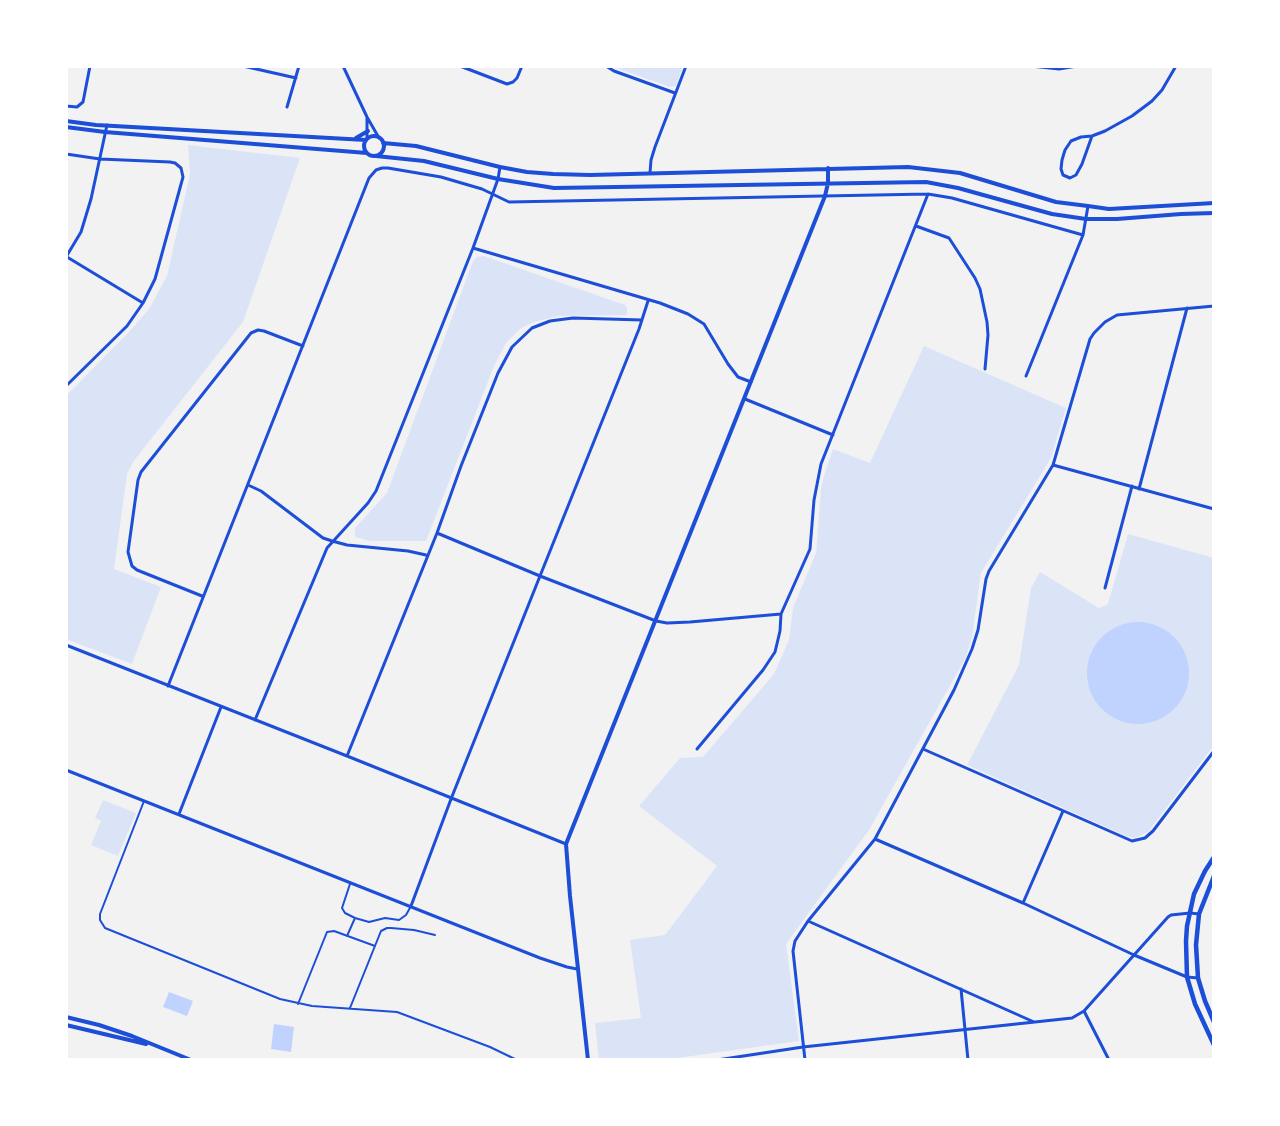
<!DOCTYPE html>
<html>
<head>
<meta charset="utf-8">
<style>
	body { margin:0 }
	#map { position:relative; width:1280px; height:1126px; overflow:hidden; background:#f2f2f2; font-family:"Sofia Sans Condensed",sans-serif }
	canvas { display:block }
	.frame { position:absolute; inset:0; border:68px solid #fff; pointer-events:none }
</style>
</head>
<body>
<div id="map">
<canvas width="1280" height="1126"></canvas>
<div class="frame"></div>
</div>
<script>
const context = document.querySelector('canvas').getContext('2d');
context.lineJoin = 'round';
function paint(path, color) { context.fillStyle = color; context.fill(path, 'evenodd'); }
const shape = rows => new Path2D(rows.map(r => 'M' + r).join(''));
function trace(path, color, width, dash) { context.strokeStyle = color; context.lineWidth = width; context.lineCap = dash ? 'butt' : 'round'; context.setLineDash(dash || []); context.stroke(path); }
const green = shape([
	[610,66,683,66,676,86,670,87],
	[188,145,300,158,243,322,133,462,127,474,114,569,161,587,132,664,66,639,66,396,128,333,149,309,167,276,190,174],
	[484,256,625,305,627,308,627,314,625,315,558,316,534,322,521,328,506,343,494,366,426,541,370,541,355,537,355,528,387,493,473,261,477,257],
	[924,346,1066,408,1051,458,981,573,972,637,966,657,869,830,786,944,799,1041,663,1060,599,1060,595,1023,641,1018,630,940,665,935,717,866,639,806,680,758,703,757,774,674,789,640,793,608,816,553,821,488,824,476,833,449,870,463],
	[1128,534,1214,558,1214,745,1148,832,1135,838,1126,836,967,765,1019,665,1031,588,1040,572,1099,608,1108,604],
	[103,800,136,813,118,856,91,845,101,821,95,818]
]);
const water = shape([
	'1087 673a51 51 0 1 1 102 0a51 51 0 1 1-102 0Z',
	[169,992,193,1001,187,1016,163,1007],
	[274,1024,294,1027,291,1052,271,1049]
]);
const service = shape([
	[144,801,100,914,100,920,105,928,280,999,312,1006,397,1012,490,1047,517,1060],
	[350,884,342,908,345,913,355,918,369,922,385,918,399,920,406,915,411,906],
	[347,936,355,918],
	[298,1004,327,932,334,931,375,946],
	[350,1008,381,931,387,928,391,928,414,930,435,935]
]);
const minor = shape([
	[243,66,296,78],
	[343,66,367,117,379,138],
	[460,66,507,84,513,82,517,78,522,66],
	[606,66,614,71,675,93],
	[1031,66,1059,69,1077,66],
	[66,106,77,107,83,102,90,66],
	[287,107,299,66],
	[367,117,367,139],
	[1092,136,1082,164,1076,175,1070,178,1063,175,1061,169,1062,160,1065,150,1071,141,1081,137,1092,136,1105,131,1132,116,1152,101,1162,90,1176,66],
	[66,154,100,159,170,162,175,163,181,168,183,177,155,279,143,303,127,326,66,386],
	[650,173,651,160,655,147,686,66],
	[916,226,949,238,975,278,980,289,987,322,988,335,985,369],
	[473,248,660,303,688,314,704,324,728,364,738,377,751,382],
	[66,257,81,232,91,199,107,125],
	[67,257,143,303],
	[1026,376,1083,235,1088,206],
	[745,399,833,435],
	[1053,465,1214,509],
	[248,485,261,491,323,538,332,541,347,545,408,551,426,555],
	[1139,489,1187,308],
	[437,533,540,576,656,621,667,623,690,622,781,614],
	[1105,588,1132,486],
	[202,596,137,570,132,566,128,552,138,480,141,472,251,333,258,330,264,331,303,346],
	[66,645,347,756,566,844],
	[168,686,369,178,376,170,382,168,388,168,441,177,482,189,509,202,928,194,952,198,1083,235],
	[255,720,327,548,368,503,376,491,473,248,498,179,500,167],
	[697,749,763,670,775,652,780,631,781,614,810,549,814,500,821,464,928,194],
	[923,749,1132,841,1145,838,1153,831,1214,751],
	[347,756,437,533,461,466,498,373,512,347,532,328,550,321,573,318,642,320],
	[66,770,540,958,567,967,577,969],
	[179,814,221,707],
	[875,839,1023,903,1134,955,1187,977,1198,978],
	[1023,903,1063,811],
	[411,906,451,799,540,576,639,329,648,301],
	[808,921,1034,1022],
	[961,989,968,1060],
	[1084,1011,1109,1060],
	[717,1060,803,1047,1072,1018,1084,1011,1168,917,1171,915,1190,913,1199,914],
	[805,1060,793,951,795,941,808,921,875,839,954,690,972,649,978,630,986,579,989,571,1053,465,1090,339,1094,333,1105,322,1117,315,1214,306]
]);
const tertiary = shape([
	[66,121,96,125,366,140],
	[66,127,105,132,367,153],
	'364 146a10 10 0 1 1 20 0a10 10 0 1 1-20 0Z',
	[356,138,368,131],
	[383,143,416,146,500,167,527,172,553,174,590,175,908,167,960,173,1056,202,1088,206,1109,209,1214,203],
	[376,156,424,161,498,179,554,188,926,182,958,188,1052,214,1086,219,1117,219,1181,214,1214,213],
	[66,1017,99,1025,132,1036,191,1060],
	[66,1025,146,1044],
	[588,1060,570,896,566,844,825,196,828,183,828,168]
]);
const secondary = shape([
	[1214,857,1205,871,1194,894,1187,926,1186,941,1187,977,1195,1004,1214,1045],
	[1214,876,1199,914,1196,945,1198,978,1205,1001,1214,1022]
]);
paint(green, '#dbe4f7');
paint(water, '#bfd3fe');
trace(service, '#1d4ed8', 2);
trace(minor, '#1d4ed8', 3);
trace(tertiary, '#1d4ed8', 4);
trace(secondary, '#1d4ed8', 4.5);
</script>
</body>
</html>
